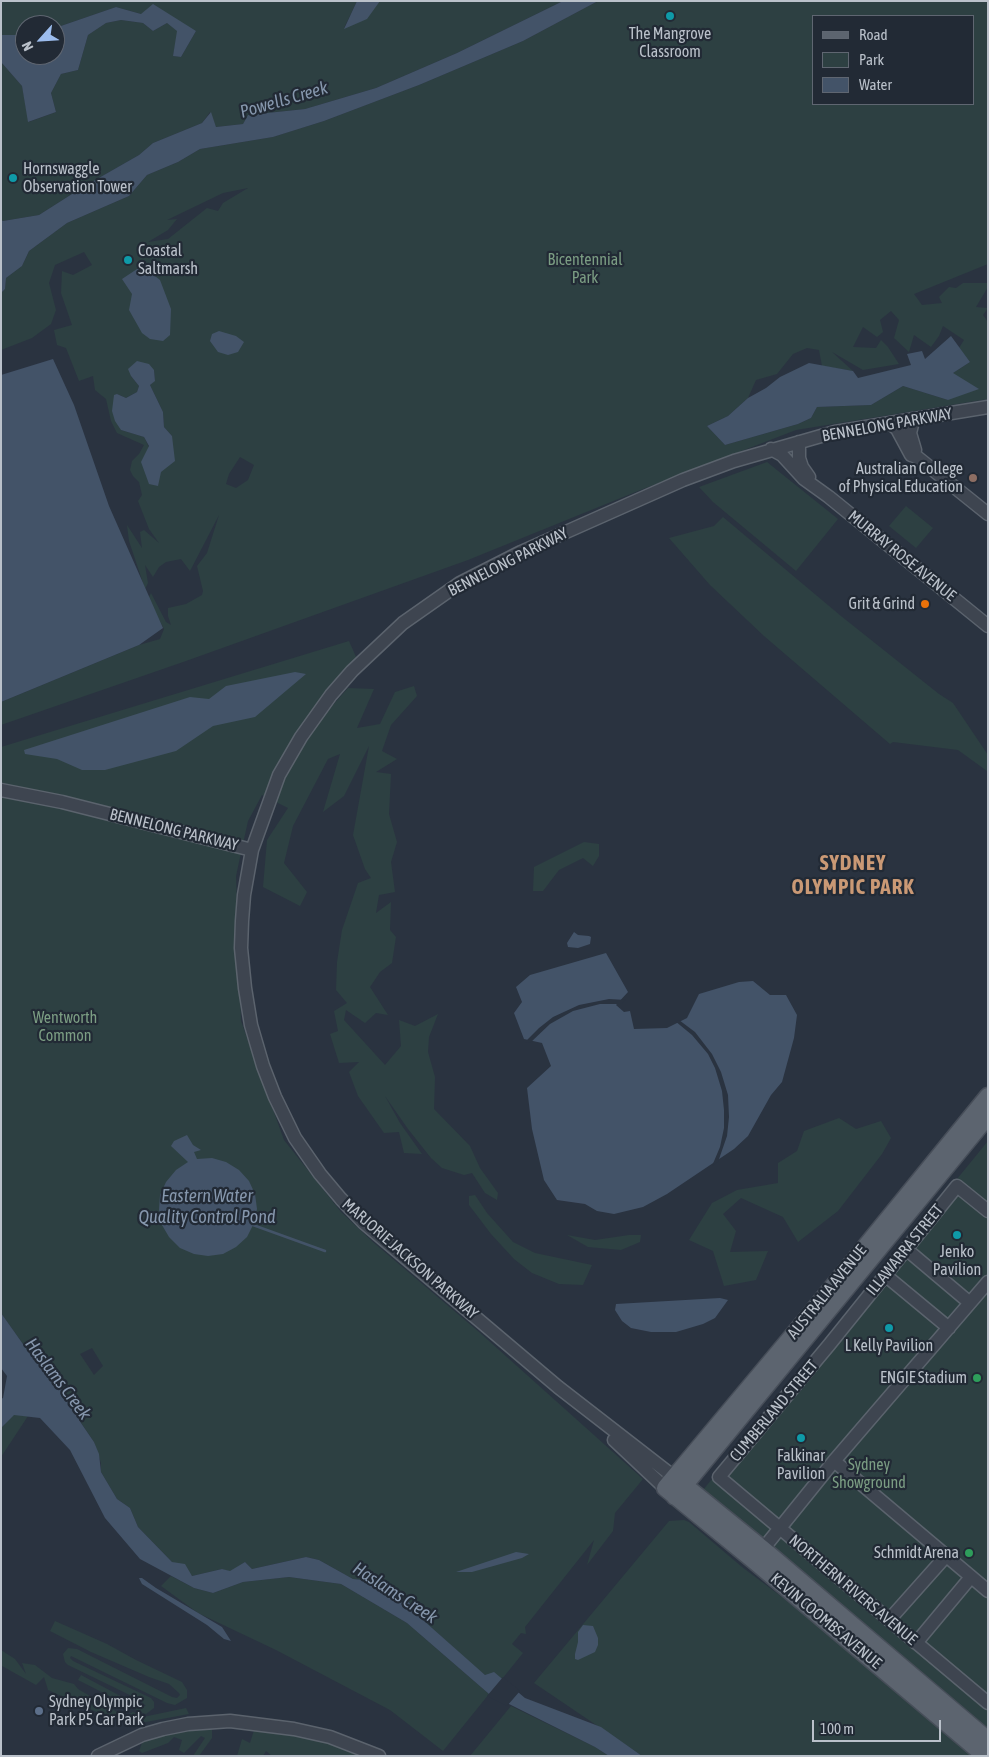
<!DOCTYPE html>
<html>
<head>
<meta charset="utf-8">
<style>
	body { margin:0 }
	#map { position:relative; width:989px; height:1757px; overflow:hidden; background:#2a3340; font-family:"Asap Condensed",sans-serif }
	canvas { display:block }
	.frame { position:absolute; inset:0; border:2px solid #bac1ca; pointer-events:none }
	.legend { position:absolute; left:812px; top:15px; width:162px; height:90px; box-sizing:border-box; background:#222a35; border:1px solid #5f6671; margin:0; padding:6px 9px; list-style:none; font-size:15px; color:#bac1ca }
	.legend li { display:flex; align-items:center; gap:10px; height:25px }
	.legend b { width:25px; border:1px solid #5f6671 }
	.north { position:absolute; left:15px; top:15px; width:50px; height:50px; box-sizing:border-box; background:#222a35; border:1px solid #5f6671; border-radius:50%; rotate:244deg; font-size:14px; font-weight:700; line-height:20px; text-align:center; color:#bac1ca }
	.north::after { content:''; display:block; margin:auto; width:18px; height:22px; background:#9cbced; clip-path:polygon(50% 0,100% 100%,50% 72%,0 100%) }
	.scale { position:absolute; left:812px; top:1720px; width:129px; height:22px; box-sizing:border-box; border:2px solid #bac1ca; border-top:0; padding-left:6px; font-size:15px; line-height:18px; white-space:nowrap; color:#bac1ca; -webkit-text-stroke:4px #222a35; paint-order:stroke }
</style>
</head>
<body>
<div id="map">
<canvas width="989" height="1757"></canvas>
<div class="frame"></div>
<ul class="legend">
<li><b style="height:6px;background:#5c646f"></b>Road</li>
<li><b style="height:14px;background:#2d4042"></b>Park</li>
<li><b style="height:14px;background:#435368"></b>Water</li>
</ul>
<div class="north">N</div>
<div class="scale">100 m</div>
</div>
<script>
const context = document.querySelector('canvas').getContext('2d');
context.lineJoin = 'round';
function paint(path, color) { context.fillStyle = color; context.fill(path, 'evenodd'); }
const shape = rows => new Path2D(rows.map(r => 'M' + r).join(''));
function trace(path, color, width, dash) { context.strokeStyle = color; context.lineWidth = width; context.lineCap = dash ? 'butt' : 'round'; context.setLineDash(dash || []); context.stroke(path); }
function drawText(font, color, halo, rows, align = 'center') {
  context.font = font + ' "Asap Condensed",sans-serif'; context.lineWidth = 4.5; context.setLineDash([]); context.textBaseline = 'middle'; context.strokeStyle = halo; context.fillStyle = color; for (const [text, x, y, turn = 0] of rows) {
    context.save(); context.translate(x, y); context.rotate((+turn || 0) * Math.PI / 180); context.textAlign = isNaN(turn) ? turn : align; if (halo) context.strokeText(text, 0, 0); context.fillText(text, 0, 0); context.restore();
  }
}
const green = shape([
	[1,1,357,1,344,28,380,1,563,1,457,53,376,88,305,109,248,115,243,124,216,127,210,112,202,123,153,143,139,155,83,187,39,215,3,221,1,220,1,62,22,86,29,122,56,112,51,93,61,74,78,70,88,35,106,23,121,20,143,23,153,31,167,23,178,31,173,56,181,57,196,31,141,14,116,7,55,28,55,25,25,25,25,35,1,35],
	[598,1,988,1,988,264,914,294,922,305,942,303,939,297,949,287,956,288,963,283,988,283,988,287,976,307,988,308,983,315,988,322,988,399,796,430,638,491,468,560,186,661,1,725,1,702,139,645,160,639,164,629,148,599,151,593,166,622,171,625,168,616,168,608,186,604,202,595,203,591,197,566,207,553,219,515,190,571,181,559,166,562,159,567,153,577,145,565,148,583,145,589,129,541,127,525,142,548,140,532,144,530,159,543,149,529,138,501,142,495,139,482,133,476,130,470,132,461,139,454,144,445,117,433,111,421,106,399,95,390,93,376,79,381,66,348,57,345,54,330,72,325,61,293,62,271,73,275,92,265,84,252,55,265,49,283,56,310,51,324,32,338,1,350,1,293,5,289,6,278,22,266,29,251,67,223,129,196,147,175,178,162,200,149,273,137,324,121,419,85,523,41],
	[813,16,973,16,973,104,813,104],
	[248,188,223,203,218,211,207,208,168,239,148,242,168,230,177,219,167,220,223,193],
	[891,311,899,320,894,338,909,352,914,335,931,347,939,336,943,326,964,340,959,348,970,362,953,373,948,400,903,386,871,405,817,407,811,418,798,424,725,445,707,426,728,416,748,398,756,380,777,374,793,354,807,348,819,350,822,366,853,371,832,352,863,370,899,364,888,347,881,340,876,348,853,347,863,327,877,337,883,332,880,320],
	[154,370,155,380,150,385,163,412,164,427,172,436,161,472,144,437,121,430,117,394,126,398,137,392,139,386,131,376],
	[240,457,254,465,248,480,236,488,226,484,229,474],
	[767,462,838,519,796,571,713,502,699,487],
	[906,506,933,528,916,548,889,526],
	[723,517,841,616,939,694,953,703,988,755,987,771,958,750,893,742,890,744,764,636,710,585,669,538,714,526],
	[349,641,357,659,325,714,348,688,374,689,357,728,380,724,395,692,414,686,417,696,391,725,382,751,397,759,376,772,391,774,389,814,397,842,391,862,395,892,379,895,376,913,391,902,390,930,396,937,392,963,380,972,370,987,388,1015,376,1013,365,1023,346,1010,344,1020,385,1065,401,1046,399,1020,415,1026,438,1014,429,1037,428,1052,435,1077,434,1109,470,1146,480,1168,498,1193,497,1200,485,1193,472,1173,464,1175,442,1168,431,1158,408,1129,385,1096,400,1123,422,1154,404,1153,399,1132,384,1133,358,1096,349,1072,359,1062,339,1063,330,1034,338,1031,334,1011,347,1003,336,990,337,962,342,930,358,883,371,878,365,869,353,835,369,746,344,796,323,812,340,754,328,759,293,826,284,863,307,892,300,906,263,887,267,840,288,808,262,795,248,821,236,876,241,1021,284,1140,341,1212,374,1243,479,1332,643,1479,615,1513,613,1531,587,1565,594,1540,525,1627,526,1634,521,1633,512,1644,523,1653,502,1679,485,1675,477,1669,423,1620,422,1614,406,1600,392,1597,363,1580,353,1579,319,1560,306,1557,252,1569,245,1562,230,1572,222,1569,192,1576,172,1562,138,1527,130,1508,117,1499,101,1472,101,1463,94,1442,43,1366,30,1354,1,1313,1,747],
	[92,1348,103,1366,94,1375,80,1354],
	[584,842,599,844,599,856,593,866,583,858,559,870,543,891,533,891,534,867],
	[839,1118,856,1129,881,1121,891,1138,882,1154,838,1211,798,1242,783,1217,741,1198,723,1214,736,1231,730,1252,768,1251,756,1280,724,1286,713,1251,689,1240,712,1203,737,1190,778,1183,778,1163,797,1151,804,1131],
	[988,1141,988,1730,703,1490],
	[475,1195,487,1213,513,1242,535,1253,592,1265,583,1285,559,1284,532,1273,514,1259,491,1234,469,1205,469,1196],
	[567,1235,595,1240,629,1235,641,1235,640,1242,621,1250,588,1247],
	[14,1414,28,1416,1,1457,1,1428],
	[684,1520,689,1522,742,1567,806,1615,972,1756,642,1756,534,1683,669,1521],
	[171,1576,194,1588,213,1593,243,1582,289,1577,341,1584,407,1623,489,1694,443,1751,390,1710,276,1650,198,1613,161,1586],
	[55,1621,107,1644,136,1660,182,1682,187,1690,187,1698,175,1705,167,1703,71,1656,70,1658,73,1661,151,1698,154,1702,154,1708,146,1714,143,1713,78,1680,81,1675,128,1700,143,1706,146,1706,140,1700,68,1665,65,1662,63,1654,68,1648,77,1649,172,1697,177,1698,180,1695,179,1693,169,1684,149,1677,91,1652,50,1631],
	[1,1650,15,1659,26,1674,22,1663,35,1665,52,1678,74,1684,78,1689,119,1713,127,1715,133,1712,143,1717,186,1708,189,1714,135,1724,101,1714,48,1690,44,1677,36,1685,2,1666],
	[511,1706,595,1747,609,1756,470,1756],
	[255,1727,323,1741,365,1756,272,1756,266,1751,263,1756,237,1756,242,1739,250,1743],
	[212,1729,212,1738,199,1756,193,1756,205,1738,201,1736,184,1753,179,1750,182,1740,174,1737,168,1743,142,1753,139,1751,143,1740,180,1730]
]);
const water = shape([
	[357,1,380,1,367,19,344,29],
	[563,1,598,1,523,41,419,85,324,121,273,137,200,149,178,162,147,175,129,196,67,223,29,251,22,266,6,278,5,289,1,293,1,220,3,221,39,215,83,187,139,155,153,143,202,123,211,112,216,127,243,124,248,115,305,109,376,88,457,53],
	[153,4,196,31,181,57,173,56,177,31,167,23,153,31,143,23,121,20,106,23,88,35,78,70,61,74,51,93,56,112,28,122,22,86,1,62,1,35,25,35,25,55,55,55,55,28,116,7,141,14],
	[137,269,146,269,160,280,171,309,170,335,163,341,150,339,142,333,129,310,132,294,122,279],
	[219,331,236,336,244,342,238,352,228,355,218,352,210,341,212,334],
	[951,336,970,362,953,373,979,389,948,400,903,386,871,405,817,407,811,418,798,424,725,445,707,426,728,416,748,398,766,388,780,377,809,363,853,371,858,378,911,365,907,354,922,351,925,359],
	[53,359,74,405,109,506,163,628,139,645,1,702,1,375],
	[137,361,149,364,154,370,155,381,150,385,163,412,164,427,172,436,175,461,161,472,158,486,149,484,141,462,149,446,144,437,121,430,115,421,112,411,114,395,117,394,126,398,137,392,139,386,131,376,128,369],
	[295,672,306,674,255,717,213,726,176,751,105,770,82,770,57,759,25,754,24,750,190,697,209,699,226,686],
	[574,932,578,935,589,936,591,937,590,944,578,948,568,947,567,943],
	[606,953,628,992,616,1005,624,1012,630,1011,634,1029,667,1028,687,1018,699,994,739,982,753,981,770,995,786,995,797,1015,794,1038,782,1082,771,1095,748,1136,734,1149,667,1194,643,1207,614,1214,597,1211,585,1204,557,1200,544,1180,532,1129,527,1088,551,1066,542,1043,524,1039,514,1013,522,1002,516,987,530,975],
	[187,1135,193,1145,201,1150,194,1152,197,1159,212,1158,226,1162,239,1170,249,1181,255,1194,257,1209,253,1225,247,1237,236,1247,223,1254,208,1256,194,1254,180,1248,169,1237,162,1225,159,1210,160,1195,166,1182,176,1170,188,1162,171,1146,174,1141],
	[720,1298,728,1300,715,1318,703,1324,676,1332,651,1332,631,1328,622,1321,615,1310,616,1304],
	[1,1313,30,1354,65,1392,81,1423,94,1442,99,1454,101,1472,117,1499,130,1508,138,1527,172,1562,185,1564,192,1576,222,1569,230,1571,245,1562,252,1569,306,1557,319,1560,353,1579,363,1580,392,1597,406,1600,422,1614,423,1620,485,1675,494,1672,525,1698,601,1727,642,1756,609,1756,595,1747,489,1694,407,1623,341,1584,289,1577,243,1582,213,1593,194,1588,140,1559,105,1518,70,1450,40,1418,14,1415,1,1428,1,1399,3,1398,7,1376,1,1368],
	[516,1552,529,1554,522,1558,472,1572,456,1572],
	[139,1578,142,1578,156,1588,222,1627,231,1641,224,1639,207,1625,142,1584],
	[583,1625,593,1626,598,1638,598,1645,595,1652,578,1660,575,1659,575,1654,578,1642,578,1632]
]);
const pier = shape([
	[609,999,626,1000,621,1004,600,1004,573,1011,550,1024,530,1043,525,1042,539,1028,553,1017,579,1005],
	[679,1020,695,1032,712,1054,721,1072,728,1095,729,1117,727,1136,718,1162,712,1166,720,1147,724,1128,724,1110,722,1091,715,1068,708,1054,692,1035,675,1021],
	[503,1677,520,1691,507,1706,487,1696]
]);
const stream = shape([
	[253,1225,325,1251]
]);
const minor = shape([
	[912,419,912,425,910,433,915,450],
	[890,423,897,429,911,455,917,457,988,514],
	[799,442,799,458,802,467,809,477],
	[771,449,782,455,804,479,829,497,988,626],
	[1,790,62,802,252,850],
	[988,1211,957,1186,829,1345,719,1477,988,1703],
	[906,1249,970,1303],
	[885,1275,949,1328],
	[614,1440,665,1488],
	[834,1461,988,1591],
	[674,1477,558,1387,364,1223,341,1199,320,1174,295,1138,275,1097,263,1066,251,1025,245,988,241,948,242,921,244,895,252,850,279,775,301,737,331,695,352,671,403,623,460,583,521,552,683,480,734,461,835,432,988,407],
	[763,1549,834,1461,988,1282],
	[889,1620,946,1556],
	[916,1643,971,1577],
	[98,1756,142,1735,163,1729,188,1724,230,1721,294,1729,330,1737,379,1756]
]);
const major = shape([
	[678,1480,763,1549,988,1740],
	[675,1497,988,1116],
	[985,1756,754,1561,665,1488,803,1323,988,1096]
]);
const markers = [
	[670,16,5,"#0f9aa8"],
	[13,178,5,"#0f9aa8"],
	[128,260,5,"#0f9aa8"],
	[973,478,5,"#8d6e63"],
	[925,604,5,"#e8710a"],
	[957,1235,5,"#0f9aa8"],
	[889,1328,5,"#0f9aa8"],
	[977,1378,5,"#2e9e5b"],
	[801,1438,5,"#0f9aa8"],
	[969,1553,5,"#2e9e5b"],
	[39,1711,5,"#5c6f8a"]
];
const poiNames = [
	["The Mangrove",670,34],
	["Classroom",670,52],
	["Hornswaggle",23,169,"left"],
	["Observation Tower",23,187,"left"],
	["Coastal",138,251,"left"],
	["Saltmarsh",138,269,"left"],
	["Australian College",963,469,"right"],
	["of Physical Education",963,487,"right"],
	["Grit & Grind",915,604,"right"],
	["Jenko",957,1252],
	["Pavilion",957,1270],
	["L Kelly Pavilion",889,1346],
	["ENGIE Stadium",967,1378,"right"],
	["Falkinar",801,1456],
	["Pavilion",801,1474],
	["Schmidt Arena",959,1553,"right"],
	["Sydney Olympic",49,1702,"left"],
	["Park P5 Car Park",49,1720,"left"]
];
const parkNames = [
	["Bicentennial",585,260],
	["Park",585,278],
	["Wentworth",65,1018],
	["Common",65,1036],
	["Sydney",869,1465],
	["Showground",869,1483]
];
const streetNames = [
	["BENNELONG PARKWAY",887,425,-10],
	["MURRAY ROSE AVENUE",902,556,39],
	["BENNELONG PARKWAY",508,562,-27],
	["BENNELONG PARKWAY",174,830,14],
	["ILLAWARRA STREET",905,1250,-51],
	["MARJORIE JACKSON PARKWAY",410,1259,41],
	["AUSTRALIA AVENUE",827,1292,-51],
	["CUMBERLAND STREET",774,1411,-50],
	["NORTHERN RIVERS AVENUE",853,1590,40],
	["KEVIN COOMBS AVENUE",826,1621,40]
];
const waterNames = [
	["Powells Creek",284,100,-16],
	["Eastern Water",207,1196],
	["Quality Control Pond",207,1217],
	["Haslams Creek",58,1379,53],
	["Haslams Creek",395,1593,33]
];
const districtNames = [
	["SYDNEY",853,863],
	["OLYMPIC PARK",853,887]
];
paint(green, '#2d4042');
paint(water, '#435368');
paint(pier, '#2a3340');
trace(stream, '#435368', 2.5);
trace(minor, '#5b636d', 15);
trace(major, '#474e59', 19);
trace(minor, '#3e4550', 12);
trace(major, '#5c646f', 16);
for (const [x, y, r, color] of markers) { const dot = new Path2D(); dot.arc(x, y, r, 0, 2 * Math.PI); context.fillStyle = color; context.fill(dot); trace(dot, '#222a35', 2); }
drawText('16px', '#bac1ca', '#222a35', poiNames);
drawText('16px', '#7b9d83', '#222a35', parkNames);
drawText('16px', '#bac1ca', '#222a35', streetNames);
drawText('italic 18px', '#8697ad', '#222a35', waterNames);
context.letterSpacing = '1px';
drawText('bold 21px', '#ca9975', '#222a35', districtNames);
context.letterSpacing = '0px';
</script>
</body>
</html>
